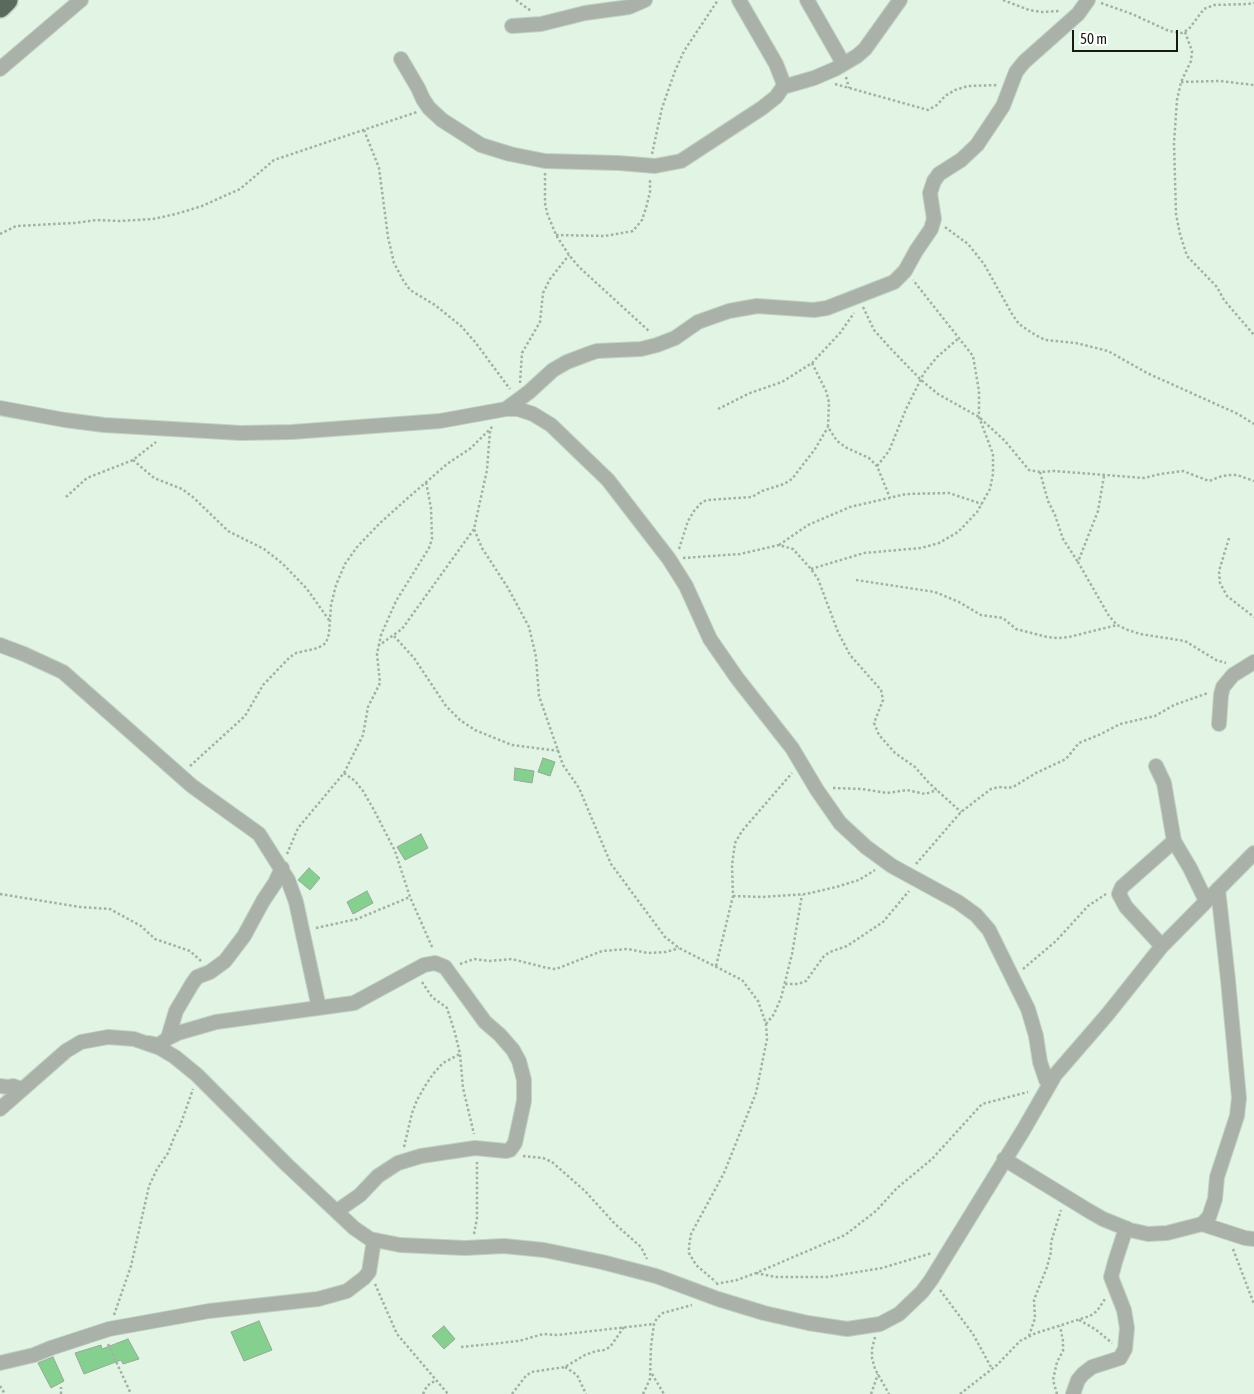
<!DOCTYPE html>
<html>
<head>
<meta charset="utf-8">
<style>
	body { margin:0 }
	#map { position:relative; width:1254px; height:1394px; overflow:hidden; background:#e2f4e3; font-family:"Asap Condensed",sans-serif }
	canvas { display:block }
	.scale { position:absolute; left:1072px; top:30px; width:106px; height:22px; box-sizing:border-box; border:2px solid #141a14; border-top:0; padding-left:6px; font-size:15px; line-height:18px; white-space:nowrap; color:#141a14; -webkit-text-stroke:4px #fff; paint-order:stroke }
</style>
</head>
<body>
<div id="map">
<canvas width="1254" height="1394"></canvas>
<div class="scale">50 m</div>
</div>
<script>
const context = document.querySelector('canvas').getContext('2d');
context.lineJoin = 'round';
function paint(path, color) { context.fillStyle = color; context.fill(path, 'evenodd'); }
const shape = rows => new Path2D(rows.map(r => 'M' + r).join(''));
function trace(path, color, width, dash) { context.strokeStyle = color; context.lineWidth = width; context.lineCap = dash ? 'butt' : 'round'; context.setLineDash(dash || []); context.stroke(path); }
const building = shape([
	[543,758,555,762,550,776,538,772,543,758],
	[515,768,534,771,532,783,514,780,515,768],
	[421,834,428,848,405,860,397,847,421,834],
	[309,868,320,878,310,890,298,880,309,868],
	[367,891,373,903,353,914,347,902,367,891],
	[259,1321,272,1350,244,1361,231,1332,259,1321],
	[444,1326,455,1339,444,1349,432,1336,444,1326],
	[128,1339,139,1359,123,1364,121,1360,84,1374,75,1353,101,1345,102,1349,128,1339],
	[53,1357,64,1381,51,1388,38,1363,53,1357]
]);
const path = shape([
	[516,0,531,11],
	[1003,0,1029,10,1042,12,1060,11],
	[1101,3,1132,14,1169,31,1182,33,1189,29,1204,9,1214,5,1248,4,1254,3],
	[1185,32,1192,51,1191,61,1181,82,1177,100,1174,143,1176,214,1180,234,1187,256,1217,287,1224,300,1254,335],
	[846,77,849,88],
	[1181,82,1220,81,1254,85],
	[835,84,928,110,937,105,945,96,955,90,968,86,998,85],
	[364,130,379,168,388,237,394,263,403,280,410,290,435,305,461,326,475,342,510,389],
	[652,154,662,108,675,71,684,51,718,0],
	[545,173,545,203,547,213,556,235,569,255,579,267,650,332],
	[945,227,968,244,984,264,1012,314,1019,324,1032,333,1045,340,1076,343,1108,351,1147,373,1238,414,1254,424],
	[0,234,16,226,75,223,96,220,119,221,153,219,176,214,202,206,240,189,274,160,417,112],
	[556,235,605,236,633,231,642,220,646,208,650,192,650,179],
	[863,307,874,330,891,349,921,380,938,394,979,417,1005,441,1029,470,1040,472,1054,471,1144,478,1160,474,1183,471,1209,481,1222,476,1230,475,1237,475,1254,481],
	[812,363,826,391,829,402,828,427,837,441,847,448,869,458,877,466,890,498],
	[520,383,522,353,540,322,543,293,550,279,569,255],
	[718,409,750,393,782,382,812,363,840,333,854,313],
	[490,431,487,470,474,529,482,548,508,588,529,627,536,657,539,696,563,765,579,788,611,864,665,937,679,948,742,980,758,1001,766,1024,767,1039,756,1093,724,1173,691,1234,689,1246,689,1253,696,1265,716,1282],
	[133,460,154,478,182,489,194,498,228,531,264,549,283,564,307,589,329,620],
	[877,466,889,451,906,409,924,373,937,357,959,338],
	[1040,472,1048,501,1055,515,1063,539,1078,562],
	[1104,476,1098,511,1078,562,1109,616,1117,625,1128,630,1140,634,1185,641,1216,660,1226,663],
	[66,497,87,478,133,460,156,442],
	[1229,538,1219,571,1220,583,1227,596,1254,617],
	[779,545,808,525,850,507,906,494,949,493,982,504],
	[679,549,688,521,694,511,702,502,707,500,752,497,762,491,784,484,792,479,815,449,828,427],
	[683,558,740,554,779,545,793,549,811,569,818,579,838,632,850,655,881,690,883,700,874,723,879,735,895,753,915,767,929,783,961,812],
	[811,569,864,553,921,548,939,543,958,532,977,512,990,489,993,474,993,454,979,417,979,391,973,356,913,280],
	[856,580,935,592,959,602,981,615,1003,618,1016,629,1047,637,1058,638,1069,637,1117,625],
	[394,636,414,658,446,706,460,720,475,730,512,745,559,751],
	[378,646,402,629,474,529],
	[190,766,245,716,263,685,290,657,296,653,318,648,326,643,329,634,331,605,336,585,345,564,357,547,380,523,409,497,447,464,471,448,493,426],
	[344,773,355,781,363,791,374,810,395,851,410,897,433,949],
	[833,788,862,789,887,793,907,790,925,794,937,790],
	[287,854,298,828,344,773,363,735,368,707,380,683,377,654,381,635,396,601,429,548,432,539,431,508,426,482],
	[916,864,961,812,991,789,999,787,1008,788,1013,787,1036,773,1066,759,1079,743,1101,734,1120,724,1155,716,1174,705,1208,693],
	[0,894,80,907,110,909,141,926,155,939,190,951,201,961],
	[733,896,762,897,806,894,836,887,859,880,875,870],
	[316,928,357,919,410,897],
	[460,964,474,959,489,961,512,959,547,968,556,969,602,951,628,949,648,953,666,952,679,948],
	[716,966,733,896,732,865,735,843,742,831,792,773],
	[1023,969,1056,941,1088,906,1106,894],
	[422,982,432,997,447,1008,455,1033,460,1054,463,1088,474,1134],
	[785,984,798,984,806,981,824,956,830,952,847,946,883,922,909,891],
	[766,1024,774,1014,781,998,792,954,802,895],
	[404,1147,412,1113,417,1100,425,1086,433,1074,443,1063,460,1054],
	[523,1156,543,1158,552,1162,585,1191,615,1224,641,1247,647,1259],
	[474,1234,477,1218,477,1162],
	[1233,1249,1254,1304],
	[756,1273,776,1277,827,1277,882,1268,932,1253],
	[375,1284,397,1334,448,1394],
	[716,1284,737,1280,756,1273,845,1235,876,1211,897,1188,932,1159,982,1104,1028,1092],
	[940,1290,973,1334,992,1369],
	[114,1315,131,1266,149,1186,157,1169,168,1153,175,1135,180,1126,193,1089],
	[1079,1320,1095,1329,1112,1343],
	[1029,1336,1035,1318,1034,1300,1047,1267,1051,1252,1051,1242,1061,1210],
	[875,1337,872,1349,872,1358,875,1369,889,1394],
	[108,1344,131,1394],
	[461,1347,519,1341,543,1334,557,1335,654,1324],
	[565,1367,577,1375,586,1394],
	[652,1374,664,1394],
	[0,1386,5,1394],
	[61,1394,61,1387],
	[423,1394,427,1386,436,1380],
	[512,1394,525,1377,531,1372,565,1367,585,1355,596,1351,604,1350,610,1347,624,1327],
	[643,1394,650,1379,651,1346,654,1324,657,1318,663,1313,692,1305],
	[871,1394,878,1374],
	[960,1394,997,1365,1020,1341,1036,1333,1090,1316,1097,1311,1105,1299],
	[1057,1394,1053,1380,1057,1362,1063,1351,1063,1341,1060,1326]
]);
const minor = shape([
	[807,0,843,63],
	[512,26,541,24,585,13,629,7,645,0],
	[401,59,418,88,423,99,429,108,442,120,481,145,510,154,545,161,619,163,655,166,681,161,762,108,776,97,783,87,783,82,776,64,739,0],
	[0,69,81,0],
	[783,87,814,78,835,69,857,56,865,49,900,0],
	[0,408,65,420,104,425,241,433,292,432,413,423,440,421,506,409,518,409,533,414,551,425,608,480,669,559,686,586,710,639,737,678,792,748,817,790,840,823,866,847,892,866,958,902,976,915,989,930,1028,1009,1036,1036,1040,1062,1046,1080,1050,1084],
	[506,409,529,392,553,370,567,362,588,354,597,351,641,349,657,345,675,338,698,322,729,311,757,306,814,310,827,308,894,282,905,271,916,251,931,229,934,219,930,193,934,181,939,174,961,160,977,145,1003,106,1016,72,1024,62,1078,14,1088,0],
	[0,645,24,654,63,672,192,786,259,834,288,880,296,902,319,1008],
	[1219,724,1221,695,1223,687,1233,675,1254,662],
	[1156,766,1164,783,1174,841,1190,868,1206,901],
	[1162,946,1126,907,1119,894,1122,887,1174,841],
	[168,1038,176,1011,192,984,197,977,210,972,225,961,244,936,263,901,275,883,282,868],
	[149,1043,159,1045,168,1038,178,1033,216,1022,354,1003,424,965,435,963,445,967,485,1022,500,1035,513,1050,519,1061,524,1080,524,1101,515,1143,510,1150,506,1151,475,1148,421,1156,398,1163,378,1176,360,1195,337,1211],
	[0,1086,8,1087,13,1086,22,1089],
	[0,1109,66,1051,81,1042,108,1037,134,1039,160,1048,175,1057,197,1075,286,1164,354,1228,370,1239,400,1245,465,1248,504,1246,544,1250,602,1262,656,1276,718,1299,764,1313,808,1323,847,1329,880,1324,899,1314,922,1292,931,1280,1024,1129,1055,1075,1107,1015,1162,946,1254,853],
	[1004,1159,1089,1211,1103,1219,1130,1230,1148,1234,1167,1233,1202,1224,1209,1217,1215,1199,1217,1177,1237,1116,1239,1098,1228,980,1218,889],
	[1202,1224,1245,1238,1254,1239],
	[0,1363,34,1355,51,1348,109,1329,209,1311,318,1299,347,1291,364,1278,369,1272,374,1240],
	[1073,1394,1078,1380,1083,1374,1092,1367,1120,1358,1125,1349,1127,1328,1124,1310,1111,1277,1115,1262,1126,1228]
]);
const highway = shape([
	[0,7,7,0]
]);
paint(building, '#85d08e');
trace(building, '#97a898', 1);
trace(minor, '#c1d1c2', 16);
trace(highway, '#c1d1c2', 24);
trace(path, '#a3b1a3', 2.5, [2.5, 2.5]);
trace(minor, '#a9b1a9', 14);
trace(highway, '#5a6a5c', 21);
</script>
</body>
</html>
